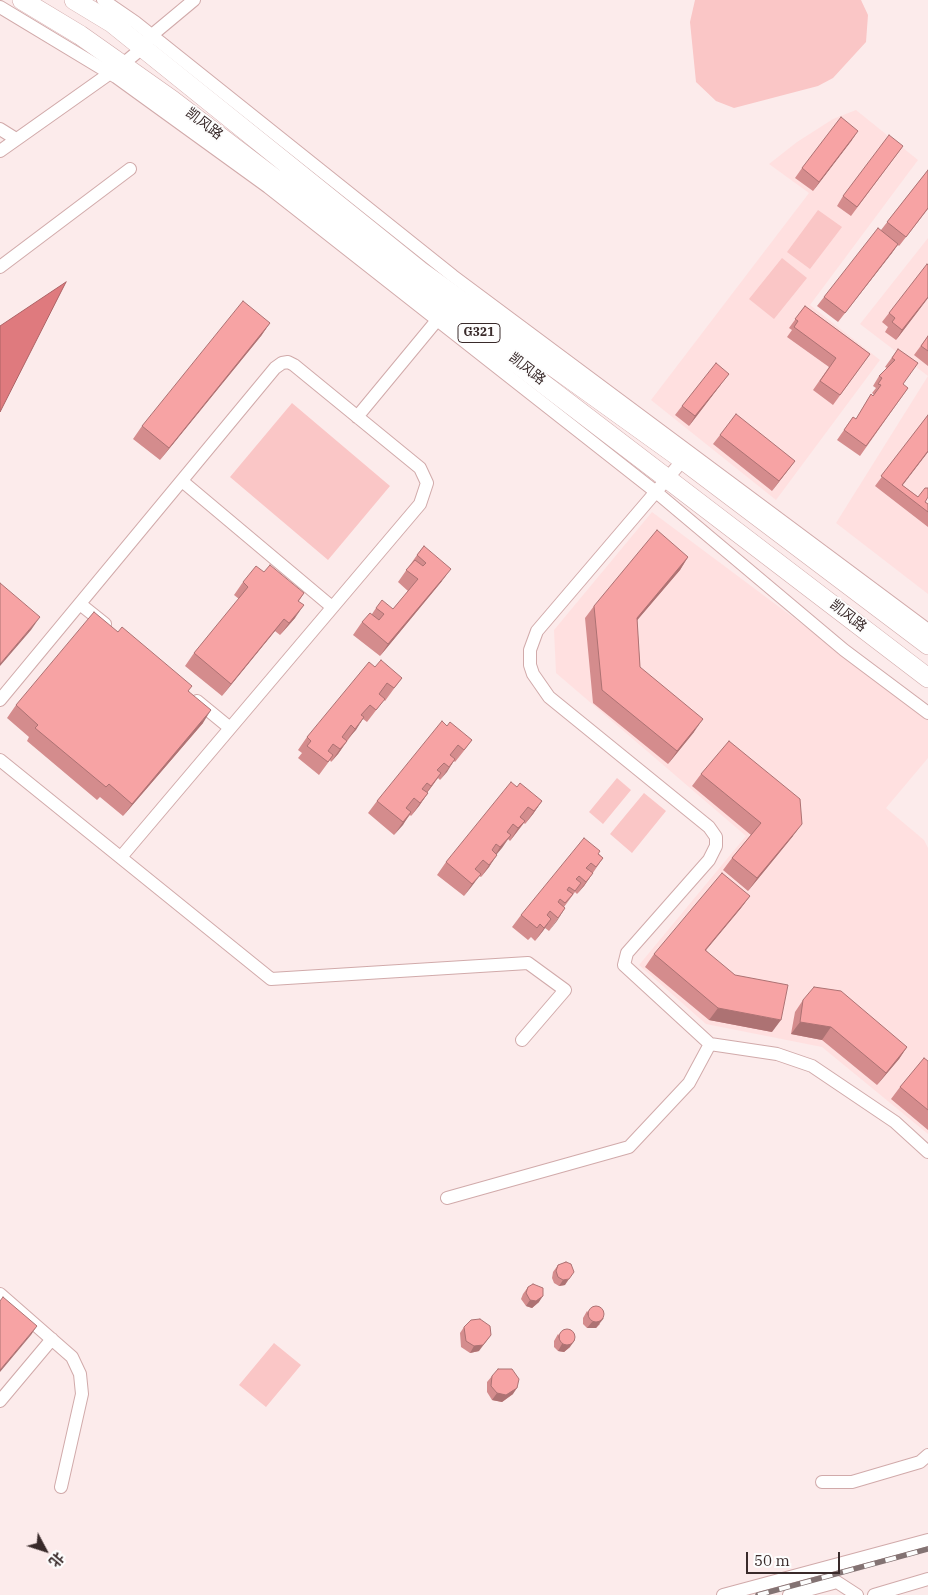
<!DOCTYPE html>
<html>
<head>
<meta charset="utf-8">
<style>
	body { margin:0 }
	#map { position:relative; width:928px; height:1595px; overflow:hidden; background:#fcebeb; font-family:"IBM Plex Serif","Noto Sans SC",serif }
	canvas { display:block }
	.north { position:absolute; left:20px; top:1525px; width:50px; height:50px; -webkit-text-stroke:4px #fdfdfd; paint-order:stroke; rotate:130deg; font-size:14px; font-weight:700; line-height:20px; text-align:center; color:#392a2a }
	.north::after { content:''; display:block; margin:auto; width:18px; height:22px; background:#392a2a; clip-path:polygon(50% 0,100% 100%,50% 72%,0 100%) }
	.scale { position:absolute; left:746px; top:1552px; width:94px; height:22px; box-sizing:border-box; border:2px solid #392a2a; border-top:0; padding-left:6px; font-size:15px; line-height:18px; white-space:nowrap; color:#392a2a; -webkit-text-stroke:4px #fdfdfd; paint-order:stroke }
</style>
</head>
<body>
<div id="map">
<canvas width="928" height="1595"></canvas>
<div class="north">北</div>
<div class="scale">50 m</div>
</div>
<script>
const context = document.querySelector('canvas').getContext('2d');
context.lineJoin = 'round';
function paint(path, color) { context.fillStyle = color; context.fill(path, 'evenodd'); }
const shape = rows => new Path2D(rows.map(r => 'M' + r).join(''));
function trace(path, color, width, dash) { context.strokeStyle = color; context.lineWidth = width; context.lineCap = dash ? 'butt' : 'round'; context.setLineDash(dash || []); context.stroke(path); }
function drawText(font, color, halo, rows, align = 'center') {
  context.font = font + ' "IBM Plex Serif","Noto Sans SC",serif'; context.lineWidth = 4; context.setLineDash([]); context.textBaseline = 'middle'; context.strokeStyle = halo; context.fillStyle = color; for (const [text, x, y, turn = 0] of rows) {
    context.save(); context.translate(x, y); context.rotate((+turn || 0) * Math.PI / 180); context.textAlign = isNaN(turn) ? turn : align; if (halo) context.strokeText(text, 0, 0); context.fillText(text, 0, 0); context.restore();
  }
}
const built = shape([
	[856,110,918,160,810,305,880,360,776,500,651,400,809,193,769,164,797,142,833,119],
	[928,238,928,594,836,523,928,376,860,324],
	[652,512,928,718,928,758,886,808,924,840,928,848,928,1134,822,1047,706,1024,639,965,746,836,556,673,554,630]
]);
const green = shape([
	[695,0,861,0,868,15,866,42,833,78,818,86,734,108,716,101,696,82,690,22],
	[818,210,842,227,810,269,787,252],
	[782,258,807,278,774,319,749,299],
	[292,403,390,486,328,560,230,477],
	[617,778,631,790,603,824,589,812],
	[644,793,666,811,632,853,610,834],
	[274,1343,301,1365,266,1407,239,1385]
]);
const water = shape([
	[66,282,0,412,0,326,66,282]
]);
const minor = shape([
	[103,0,135,22,453,276,928,630],
	[0,7,116,77,268,187,656,492,844,650,928,713],
	[0,129,16,139],
	[0,151,123,64,141,49,152,35,194,0],
	[0,267,130,169],
	[357,417,438,319],
	[683,460,537,631,530,650,530,665,533,674,549,697,709,827,716,837,716,846,709,860,627,953,624,965,710,1044,777,1054,812,1066,895,1122,928,1152],
	[182,481,332,607],
	[80,604,105,624],
	[0,700,275,368,282,363,288,362,294,365,420,468,427,483,420,504,121,857],
	[197,701,230,728],
	[0,760,271,979,528,963,565,990,522,1040],
	[447,1198,629,1147,689,1083,710,1044],
	[0,1294,72,1357,80,1374,82,1394,61,1487],
	[0,1401,52,1339],
	[822,1482,852,1482,920,1462,928,1455],
	[723,1595,928,1540],
	[789,1595,837,1582,857,1595],
	[874,1595,928,1579]
]);
const highway = shape([
	[22,0,80,35,172,100,928,678],
	[74,0,112,23,420,271,683,460,928,645]
]);
const rail = shape([
	[758,1595,928,1549]
]);
const wall = shape([
	[852,140,813,191,795,178,802,168],
	[903,146,851,216,837,206,843,196],
	[928,170,928,209,899,246,898,245,838,322,817,306,824,297,881,230],
	[928,298,896,340,885,332,888,327,882,322,889,313],
	[805,306,870,354,833,405,813,390,829,367,787,337,792,330,789,328],
	[270,323,261,336,160,460,133,439,142,426],
	[928,336,928,366,914,355],
	[898,349,903,385,908,388,860,456,837,440,853,417,856,419,871,394,873,396,874,395,872,393,876,388,873,386,879,376,887,368,885,367],
	[722,383,689,426,675,415,682,406],
	[928,415,928,452,902,485,928,504,928,527,875,486],
	[720,435,795,461,772,491,713,444],
	[424,546,442,581,380,656,353,635,362,622,372,614,376,608,393,609,408,591,398,582,417,555],
	[688,557,680,570,637,620,640,667,694,732,668,764,593,703,585,618,594,606],
	[264,572,304,593,299,601,295,618,280,635,275,631,222,696,185,666,194,653,239,599,234,595,243,582],
	[375,667,402,678,393,690,385,701,384,700,367,722,363,719,338,754,331,762,330,760,319,775,298,758,302,753,298,750,307,737],
	[189,691,203,723,123,816,100,797,97,800,27,741,29,737,7,718,16,705],
	[447,726,472,740,463,752,455,762,454,761,440,780,438,778,427,793,428,793,419,806,411,816,410,815,394,835,368,813,377,801],
	[701,774,793,836,748,891,723,870,732,858,751,835,692,786],
	[517,787,542,801,533,814,525,824,524,823,510,841,508,839,496,854,489,867,481,877,479,876,464,896,437,875,446,862],
	[599,854,603,858,584,886,577,894,575,892,564,907,565,908,549,931,545,928,535,941,531,937,528,940,512,927,521,915],
	[750,896,741,908,706,950,772,1032,709,1020,645,967,654,954],
	[803,1000,907,1047,899,1059,877,1085,822,1040,791,1034,795,1012],
	[928,1061,928,1130,891,1099,900,1087],
	[566,1262,565,1285,559,1286,554,1283,552,1278,553,1272,558,1265],
	[528,1287,539,1302,532,1308,526,1306,521,1299,523,1294],
	[587,1311,600,1324,596,1328,587,1328,583,1324,583,1318],
	[464,1327,479,1351,470,1353,461,1347,460,1333],
	[558,1334,570,1347,564,1352,558,1351,554,1347,554,1341],
	[492,1376,513,1394,502,1402,492,1400,487,1392,487,1382]
]);
const shadedWall = shape([
	[858,131,852,140,813,191,819,182],
	[898,244,892,253,838,322,845,313],
	[928,297,928,298,896,340,902,330],
	[270,323,261,336,160,460,169,448],
	[729,374,722,383,689,426,695,416],
	[928,451,928,452,899,490,902,485],
	[795,461,788,470,772,491,779,481],
	[688,557,680,570,628,631,637,618],
	[451,569,442,581,380,656,388,644],
	[304,605,295,618,280,635,289,623],
	[40,617,31,630,0,666,0,664],
	[284,619,275,631,222,696,231,684],
	[211,710,203,723,123,816,132,804],
	[364,717,356,730,346,741],
	[703,719,694,732,668,764,677,751],
	[347,741,338,754,331,762,340,749],
	[455,759,447,772,440,780,449,767],
	[441,773,432,786,422,799,431,786],
	[428,793,419,806,411,816,420,803],
	[542,801,533,814,525,824,534,811],
	[411,812,403,825,394,835,403,822],
	[525,821,510,841,518,828],
	[802,824,793,836,748,891,757,878],
	[511,835,502,848,492,860,500,847],
	[497,855,489,867,481,877,489,865],
	[593,873,584,886,577,894,586,882],
	[481,874,472,886,464,896,472,884],
	[750,896,741,908,696,962,705,950],
	[565,908,557,921,549,931,558,918],
	[551,919,543,931,535,941,544,928],
	[718,1008,781,1020,772,1032,709,1020],
	[800,1022,831,1027,822,1040,791,1034],
	[907,1047,899,1059,877,1085,886,1073],
	[569,1279,565,1285,559,1286,563,1280],
	[543,1296,539,1302,532,1308,526,1306,530,1300],
	[604,1318,596,1328,587,1328,592,1322],
	[37,1326,31,1335,0,1372,0,1370],
	[491,1335,479,1351,470,1353,474,1346],
	[575,1340,570,1347,564,1352,558,1351,562,1344],
	[517,1388,513,1394,502,1402,492,1400,497,1393]
]);
const building = shape([
	[841,117,858,131,819,182,802,168,841,117],
	[889,135,903,146,857,207,843,196,889,135],
	[928,170,928,208,906,237,887,222,928,170],
	[878,228,898,244,845,313,824,297,878,228],
	[927,264,928,265,928,297,902,330,892,322,895,318,889,313,927,264],
	[243,301,270,323,169,448,142,426,243,301],
	[805,306,870,354,840,395,820,381,836,358,794,327,798,321,795,319,805,306],
	[928,336,928,351,921,346,928,336],
	[898,349,918,363,903,384,908,388,866,446,844,430,853,417,856,419,871,394,873,396,881,385,878,384,882,378,879,376,895,360,892,358,898,349],
	[716,363,729,374,695,416,682,406,716,363],
	[736,414,795,461,779,481,720,435,736,414],
	[928,415,928,451,902,485,918,497,925,488,928,488,928,497,925,502,928,504,928,512,881,476,928,415],
	[657,530,688,557,637,618,640,667,703,719,677,751,602,690,594,606,657,530],
	[424,546,451,569,388,644,362,622,370,613,379,620,384,614,376,608,382,600,393,609,418,579,406,570,415,560,423,566,426,563,417,555,424,546],
	[270,565,304,593,298,601,304,605,289,623,284,619,231,684,194,653,248,587,243,582,256,566,264,572,270,565],
	[0,583,40,617,0,664,0,583],
	[94,612,118,632,122,627,192,686,188,691,211,710,132,804,109,784,106,787,35,728,38,725,16,705,94,612],
	[381,660,402,678,394,688,387,683,379,694,385,699,376,710,370,705,361,715,364,717,355,729,351,725,342,737,347,741,340,749,333,744,328,751,333,755,328,762,307,746,311,741,307,737,369,662,375,667,381,660],
	[442,721,447,726,450,722,472,740,464,750,458,745,450,755,455,759,449,767,444,763,437,770,441,773,431,786,427,783,422,789,428,793,420,803,414,798,406,808,411,812,403,822,377,801,442,721],
	[729,741,800,799,802,824,757,878,732,858,761,823,701,774,729,741],
	[511,782,517,787,520,783,542,801,534,811,528,807,520,817,525,821,518,828,513,824,507,832,511,835,500,847,496,844,492,850,497,855,489,865,483,860,475,869,481,874,472,884,446,862,511,782],
	[584,838,600,851,598,854,603,858,596,867,591,863,586,868,593,873,586,882,579,876,576,879,581,883,575,891,569,887,567,890,573,894,565,903,560,899,558,902,565,908,558,918,550,911,547,915,551,919,544,928,540,924,537,928,521,915,584,838],
	[722,873,750,896,705,950,735,975,788,985,781,1020,718,1008,654,954,722,873],
	[814,987,841,991,907,1047,886,1073,831,1027,800,1022,803,1000,814,987],
	[924,1058,928,1061,928,1110,900,1087,924,1058],
	[566,1262,571,1264,574,1272,569,1279,563,1280,558,1277,556,1271,558,1265,566,1262],
	[533,1284,543,1288,543,1296,536,1301,530,1300,526,1293,528,1287,533,1284],
	[3,1297,37,1326,0,1370,0,1301,3,1297],
	'588 1314a8 8 0 1 1 16 0a8 8 0 1 1-16 0Z',
	[480,1319,490,1326,491,1335,483,1345,474,1346,466,1341,464,1327,471,1320,480,1319],
	'559 1337a8 8 0 1 1 16 0a8 8 0 1 1-16 0Z',
	[498,1369,512,1369,519,1379,517,1388,506,1395,497,1393,491,1386,492,1376,498,1369]
]);
const shields = [
	[479,333,42]
];
const shieldNames = [
	["G321",479,333]
];
const streetNames = [
	["凯风路",204,124,37],
	["凯风路",527,369,38],
	["凯风路",848,616,38]
];
paint(built, '#ffe0e0');
paint(green, '#fac6c6');
paint(water, '#df7a7e');
trace(water, '#ad6265', 1);
trace(minor, '#d1aaaa', 14);
trace(highway, '#d1aaaa', 20);
trace(minor, '#fff', 12);
trace(highway, '#fff', 19);
trace(rail, '#837373', 5.5);
trace(rail, '#fdfdfd', 4, [11]);
paint(wall, '#d48c8d');
paint(shadedWall, '#ad7273');
paint(building, '#f7a3a4');
trace(building, '#ad7273', 1);
for (const [x, y, w] of shields) { const box = new Path2D(); box.roundRect(x - w / 2, y - 9.5, w, 19, 4); context.fillStyle = '#fdfdfd'; context.fill(box); trace(box, '#392a2a', 1); }
drawText('bold 12px', '#392a2a', null, shieldNames);
drawText('14px', '#392a2a', '#fdfdfd', streetNames);
</script>
</body>
</html>
